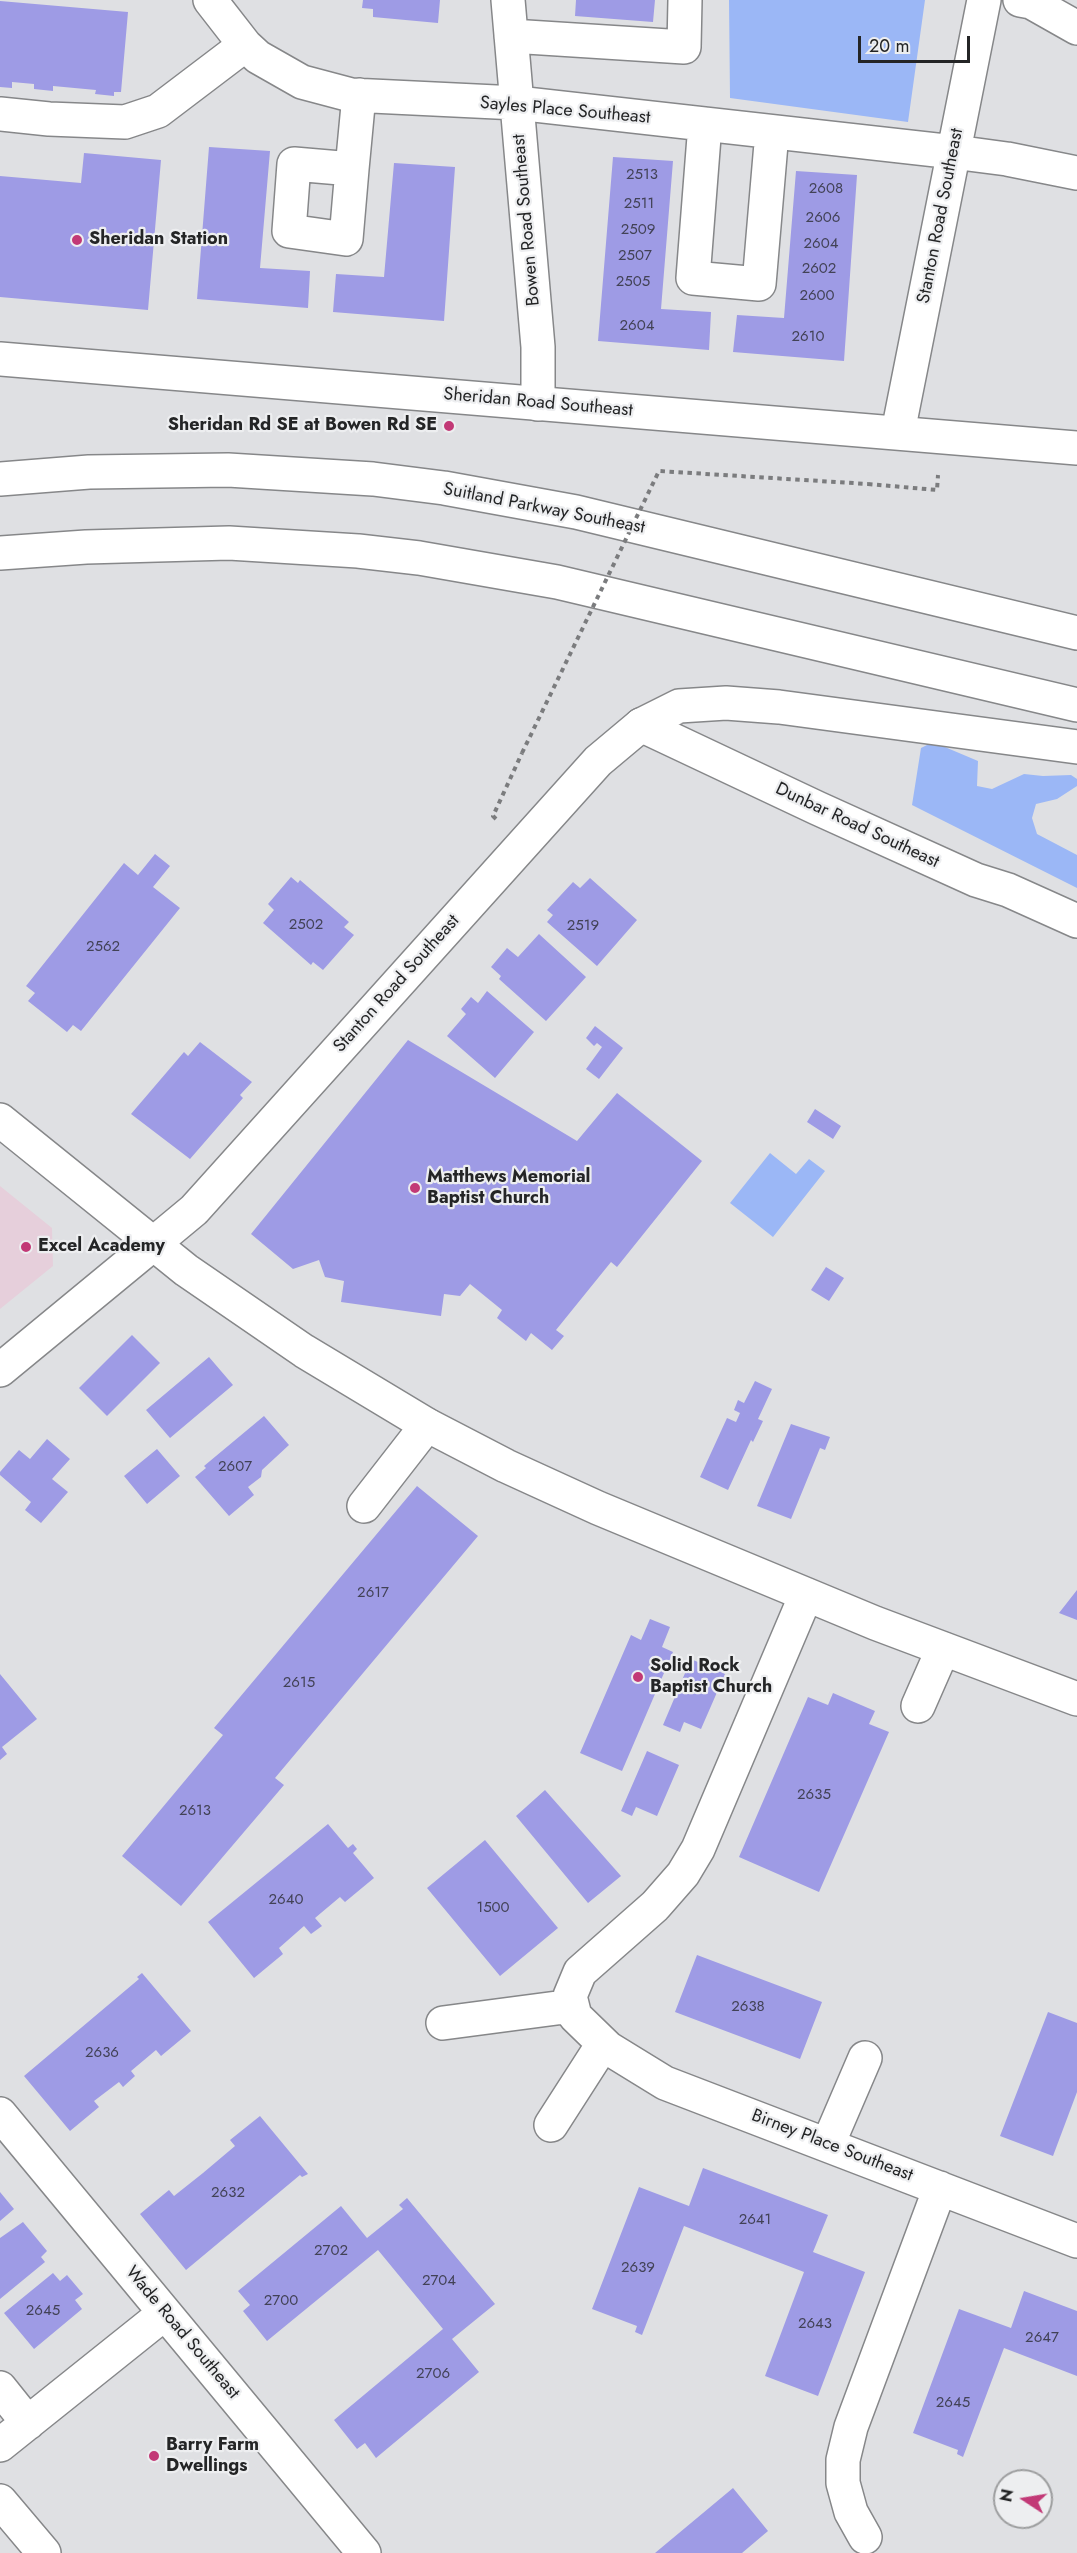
<!DOCTYPE html>
<html>
<head>
<meta charset="utf-8">
<style>
	body { margin:0 }
	#map { position:relative; width:1077px; height:2553px; overflow:hidden; background:#dfe0e3; font-family:Jost,sans-serif }
	canvas { display:block }
	.north { position:absolute; left:993px; top:2469px; width:60px; height:60px; box-sizing:border-box; background:#edeef0; border:2px solid #9d9e9f; border-radius:50%; rotate:282deg; font-size:16px; font-weight:700; line-height:24px; text-align:center; color:#242526 }
	.north::after { content:''; display:block; margin:auto; width:21px; height:27px; background:#c23976; clip-path:polygon(50% 0,100% 100%,50% 72%,0 100%) }
	.scale { position:absolute; left:858px; top:36px; width:112px; height:27px; box-sizing:border-box; border:3px solid #242526; border-top:0; padding-left:8px; font-size:18px; line-height:21px; white-space:nowrap; color:#242526; -webkit-text-stroke:4px #edeef0; paint-order:stroke }
</style>
</head>
<body>
<div id="map">
<canvas width="1077" height="2553"></canvas>
<div class="north">N</div>
<div class="scale">20 m</div>
</div>
<script>
const context = document.querySelector('canvas').getContext('2d');
context.lineJoin = 'round';
function paint(path, color) { context.fillStyle = color; context.fill(path, 'evenodd'); }
const shape = rows => new Path2D(rows.map(r => 'M' + r).join(''));
function trace(path, color, width, dash) { context.strokeStyle = color; context.lineWidth = width; context.lineCap = dash ? 'butt' : 'round'; context.setLineDash(dash || []); context.stroke(path); }
function drawText(font, color, halo, rows, align = 'center') {
  context.font = font + ' Jost,sans-serif'; context.lineWidth = 4.5; context.setLineDash([]); context.textBaseline = 'middle'; context.strokeStyle = halo; context.fillStyle = color; for (const [text, x, y, turn = 0] of rows) {
    context.save(); context.translate(x, y); context.rotate((+turn || 0) * Math.PI / 180); context.textAlign = isNaN(turn) ? turn : align; if (halo) context.strokeText(text, 0, 0); context.fillText(text, 0, 0); context.restore();
  }
}
const education = shape([
	[0,1186,52,1228,53,1266,0,1309]
]);
const green = shape([
	[729,0,925,0,908,122,730,98],
	[933,742,978,761,977,786,992,789,1024,774,1043,776,1071,775,1077,779,1077,786,1057,799,1036,804,1032,818,1037,834,1077,855,1077,888,912,805,921,748],
	[770,1153,796,1174,809,1159,825,1171,773,1237,730,1203]
]);
const building = shape([
	[363,0,440,0,438,23,373,17,373,9,362,8],
	[576,0,655,0,653,22,575,16],
	[0,1,128,12,121,92,114,92,114,96,95,94,96,90,53,86,53,91,34,89,34,84,12,82,12,88,0,87],
	[209,147,270,151,260,268,310,271,308,308,197,299],
	[84,153,161,160,148,310,0,297,0,176,81,183],
	[613,157,673,161,661,309,711,312,709,350,598,341],
	[394,163,455,167,444,321,333,312,336,274,384,277],
	[796,171,857,175,844,361,733,352,737,315,784,318],
	[155,854,170,866,153,887,180,908,81,1031,73,1025,67,1032,28,1001,35,993,26,986,124,863,138,875],
	[291,877,298,883,300,880,349,922,344,927,354,935,323,970,313,962,311,965,263,923,274,910,268,904],
	[590,878,637,920,597,966,547,922,553,915,547,910,573,882,580,888],
	[539,934,586,977,546,1021,499,979,501,976,491,967,507,948,518,957],
	[487,991,534,1032,495,1078,447,1036,466,1014,461,1009,471,997,478,1003],
	[595,1026,623,1048,599,1079,586,1069,602,1047,597,1043,594,1046,586,1038],
	[408,1040,577,1141,617,1093,702,1161,617,1267,611,1262,556,1330,564,1336,552,1350,531,1333,526,1341,497,1318,502,1310,470,1284,460,1296,444,1294,441,1316,341,1302,344,1281,325,1277,319,1260,293,1269,251,1234],
	[200,1042,252,1082,240,1095,243,1098,190,1159,131,1114,184,1052,188,1056],
	[815,1109,841,1126,833,1139,807,1122],
	[826,1267,844,1278,829,1301,811,1290],
	[132,1335,160,1363,107,1416,79,1388],
	[209,1357,233,1385,170,1438,146,1410],
	[755,1381,772,1389,758,1419,763,1421,753,1442,751,1440,728,1490,700,1477,727,1418,736,1422,740,1413,734,1410,738,1400,744,1403],
	[264,1416,289,1445,262,1470,261,1477,248,1487,254,1495,229,1516,195,1477,206,1468,204,1466],
	[791,1424,830,1437,825,1450,820,1448,791,1519,757,1506],
	[47,1439,70,1459,52,1479,68,1492,41,1523,25,1510,31,1502,0,1475,0,1472,19,1450,30,1459],
	[157,1449,180,1476,147,1504,124,1476],
	[417,1486,478,1536,275,1778,284,1785,181,1906,122,1856,223,1735,214,1728],
	[1077,1590,1077,1620,1059,1613],
	[650,1619,670,1627,662,1647,673,1652,622,1771,580,1753,631,1635,641,1640],
	[691,1659,725,1674,701,1729,684,1722,680,1732,663,1725],
	[0,1674,37,1719,2,1747,7,1754,0,1760],
	[833,1693,875,1711,869,1724,889,1732,819,1892,739,1857,808,1697,828,1705],
	[647,1751,679,1765,657,1816,636,1807,632,1816,621,1811],
	[545,1790,621,1876,588,1903,516,1816],
	[328,1824,348,1848,353,1844,357,1849,353,1853,374,1878,345,1902,340,1897,315,1918,322,1926,311,1934,304,1926,279,1948,283,1954,254,1978,208,1922],
	[485,1840,558,1928,500,1976,427,1888],
	[697,1955,822,2002,800,2059,675,2012],
	[142,1973,191,2031,161,2056,156,2050,131,2071,135,2076,123,2087,119,2082,94,2101,99,2107,70,2131,24,2076,139,1979,137,1977],
	[1048,2012,1077,2023,1077,2092,1053,2156,1000,2136],
	[260,2116,308,2174,302,2177,300,2175,186,2270,140,2214,169,2190,174,2196,203,2173,235,2146,230,2140],
	[703,2168,828,2215,813,2252,865,2272,818,2396,765,2376,804,2272,684,2226,642,2335,635,2332,637,2326,592,2309,639,2187,689,2206],
	[0,2192,14,2209,0,2221],
	[407,2198,495,2304,452,2339,479,2372,376,2458,365,2443,357,2449,334,2420,443,2329,378,2250,267,2341,243,2311,250,2305,238,2291,341,2206,367,2238,403,2209,399,2205],
	[23,2222,47,2251,41,2257,45,2262,0,2299,0,2238],
	[53,2273,60,2281,67,2275,83,2294,75,2300,82,2309,34,2349,4,2313],
	[1024,2291,1077,2311,1077,2376,1004,2348,963,2457,957,2454,958,2450,913,2433,959,2309,1011,2328],
	[733,2488,768,2531,742,2553,655,2553]
]);
const path = shape([
	[868,484,937,490,938,475],
	[496,819,493,816,522,753]
]);
const minor = shape([
	[210,0,245,45,258,57,302,82,351,95,517,103,954,152,1007,159,1077,173],
	[508,0,538,347,538,404],
	[1020,0,1031,2,1077,28],
	[511,36,684,47,685,0],
	[0,114,49,119,125,122,158,111,245,45],
	[705,124,693,278,759,284,772,132],
	[352,169,294,164,289,231,346,239,352,169,359,95],
	[898,432,984,0],
	[641,725,817,808,976,880,1008,890,1077,921],
	[0,1370,153,1244],
	[364,1506,427,1425],
	[806,1595,698,1849,683,1874,655,1906,580,1972,570,1996,575,2016,608,2048,665,2083,1077,2241],
	[918,1706,943,1649],
	[443,2023,572,2006],
	[0,2114,364,2553],
	[551,2125,603,2044],
	[828,2144,865,2058],
	[0,2388,28,2423],
	[0,2445,165,2313],
	[0,2501,44,2553],
	[865,2537,851,2512,843,2483,843,2460,851,2427,940,2188]
]);
const major = shape([
	[0,359,1077,448],
	[0,1120,186,1270,304,1351,427,1425,506,1466,598,1508,875,1623,1077,1699],
	[153,1244,194,1210,598,761,641,725]
]);
const highway = shape([
	[0,479,89,472,228,470,373,479,444,488,576,512,1077,633],
	[0,553,86,547,229,543,358,551,419,558,557,582,1077,705],
	[641,725,679,706,726,703,779,707,1077,747]
]);
const pathBridge = shape([
	[522,753,659,471,868,484]
]);
const markers = [
	[77,240,6,"#c23976"],
	[449,426,6,"#c23976"],
	[415,1188,6,"#c23976"],
	[26,1247,6,"#c23976"],
	[638,1677,6,"#c23976"],
	[154,2456,6,"#c23976"]
];
const numberNames = [
	["2513",642,175],
	["2608",826,189],
	["2511",639,204],
	["2606",823,218],
	["2509",638,230],
	["2604",821,244],
	["2507",635,256],
	["2602",819,269],
	["2505",633,282],
	["2600",817,296],
	["2604",637,326],
	["2610",808,337],
	["2502",306,925],
	["2519",583,926],
	["2562",103,947],
	["2607",235,1467],
	["2617",373,1593],
	["2615",299,1683],
	["2635",814,1795],
	["2613",195,1811],
	["2640",286,1900],
	["1500",493,1908],
	["2638",748,2007],
	["2636",102,2053],
	["2632",228,2193],
	["2641",755,2220],
	["2702",331,2251],
	["2639",638,2268],
	["2704",439,2281],
	["2700",281,2301],
	["2645",43,2311],
	["2643",815,2324],
	["2647",1042,2338],
	["2706",433,2374],
	["2645",953,2403]
];
const streetNames = [
	["Sayles Place Southeast",565,111,5],
	["Stanton Road Southeast",941,216,-79],
	["Bowen Road Southeast",527,220,-95],
	["Sheridan Road Southeast",538,403,5],
	["Suitland Parkway Southeast",544,509,11],
	["Dunbar Road Southeast",857,826,25],
	["Stanton Road Southeast",397,984,-48],
	["Birney Place Southeast",832,2146,21],
	["Wade Road Southeast",182,2333,50]
];
const poiNames = [
	["Sheridan Station",89,240],
	["Sheridan Rd SE at Bowen Rd SE",437,426,"right"],
	["Matthews Memorial",427,1178],
	["Baptist Church",427,1199],
	["Excel Academy",38,1247],
	["Solid Rock",650,1667],
	["Baptist Church",650,1688],
	["Barry Farm",166,2446],
	["Dwellings",166,2467]
];
paint(education, '#e6cfdb');
paint(green, '#9bb7f6');
paint(building, '#9e9be5');
trace(minor, '#868789', 36);
trace(major, '#868789', 36);
trace(highway, '#868789', 36);
trace(path, '#7b7c7e', 4, [4.5, 4.5]);
trace(minor, '#fff', 33);
trace(major, '#fff', 33);
trace(highway, '#fff', 33);
trace(pathBridge, '#7b7c7e', 4, [4.5, 4.5]);
for (const [x, y, r, color] of markers) { const dot = new Path2D(); dot.arc(x, y, r, 0, 2 * Math.PI); context.fillStyle = color; context.fill(dot); trace(dot, '#edeef0', 2); }
drawText('15px', '#424256', null, numberNames);
drawText('18px', '#242526', '#edeef0', streetNames);
drawText('bold 18px', '#242526', '#edeef0', poiNames, 'left');
</script>
</body>
</html>
